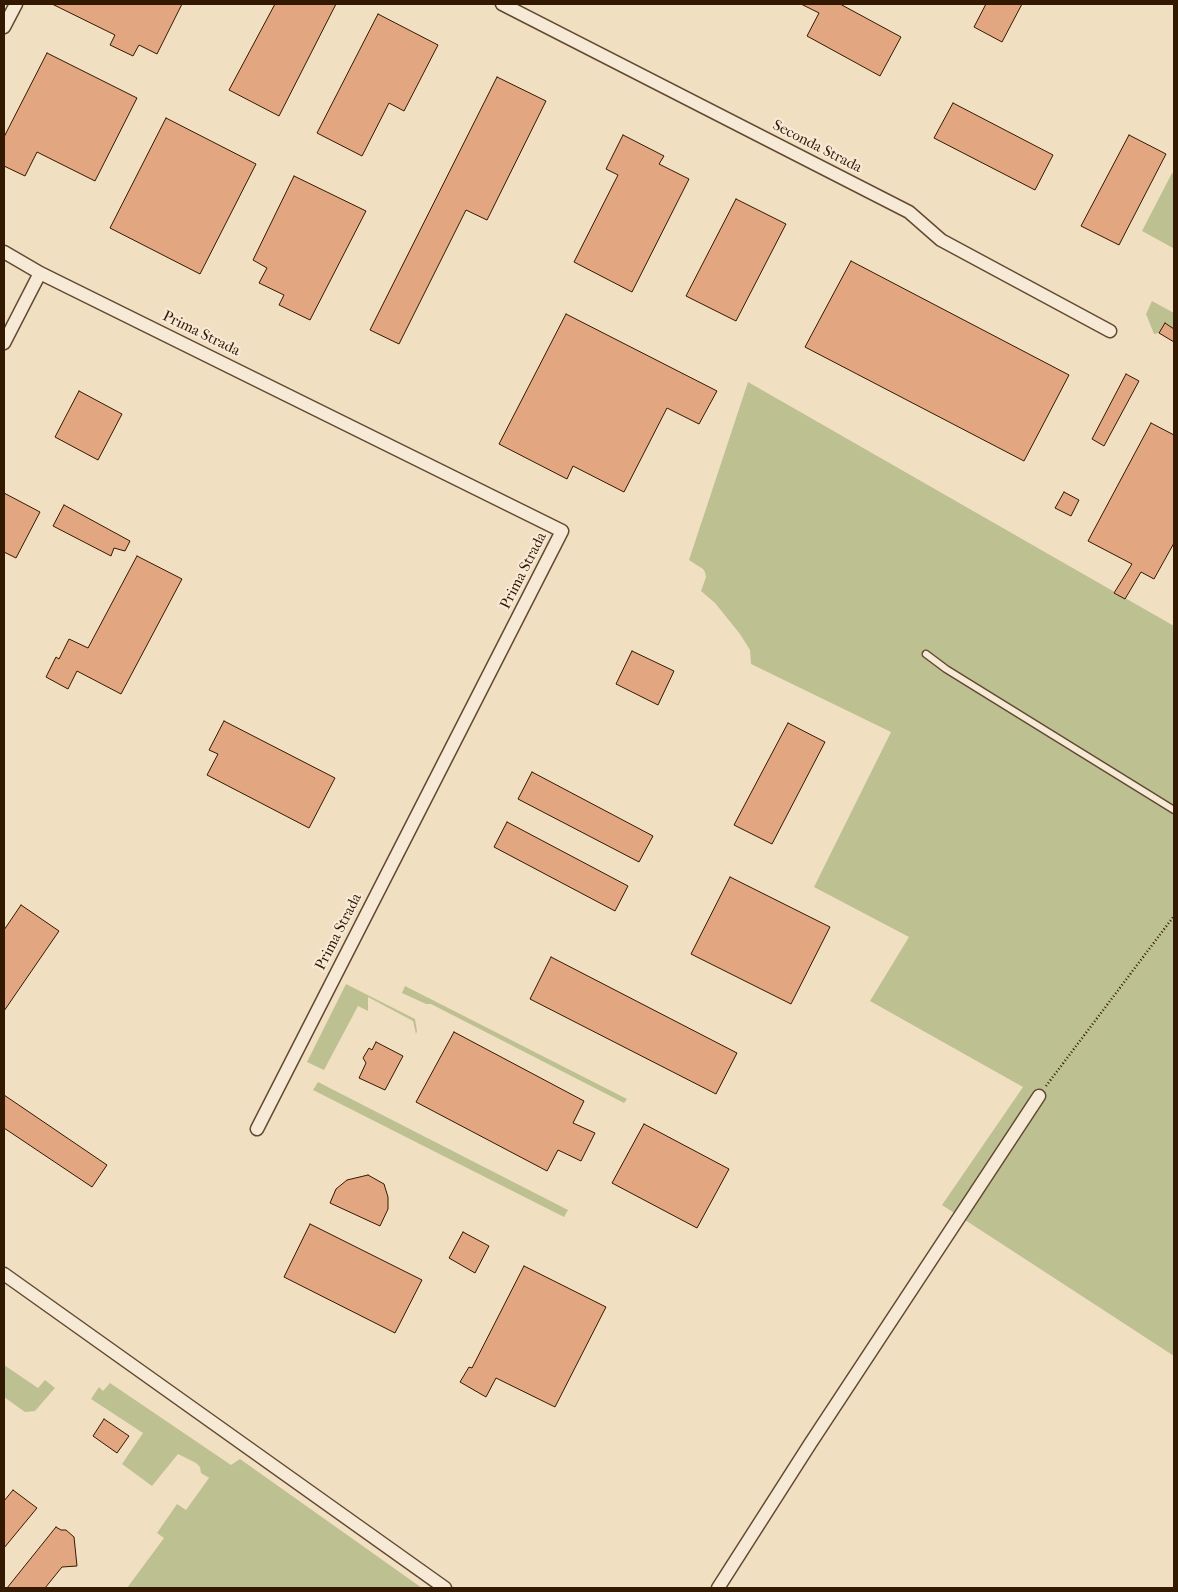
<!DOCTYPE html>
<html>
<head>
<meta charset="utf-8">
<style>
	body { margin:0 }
	#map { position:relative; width:1178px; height:1592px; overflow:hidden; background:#f1dfc1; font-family:"IM FELL French Canon",serif }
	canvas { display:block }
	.frame { position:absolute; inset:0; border:5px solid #331900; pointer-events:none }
</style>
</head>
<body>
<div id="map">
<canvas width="1178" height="1592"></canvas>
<div class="frame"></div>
</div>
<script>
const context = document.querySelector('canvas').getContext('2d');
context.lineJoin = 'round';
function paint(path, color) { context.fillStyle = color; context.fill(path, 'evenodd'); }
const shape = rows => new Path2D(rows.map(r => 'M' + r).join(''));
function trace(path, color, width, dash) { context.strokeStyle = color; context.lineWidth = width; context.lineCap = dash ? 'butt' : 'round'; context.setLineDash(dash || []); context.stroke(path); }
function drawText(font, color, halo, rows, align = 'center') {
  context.font = font + ' "IM FELL French Canon",serif'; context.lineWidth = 4.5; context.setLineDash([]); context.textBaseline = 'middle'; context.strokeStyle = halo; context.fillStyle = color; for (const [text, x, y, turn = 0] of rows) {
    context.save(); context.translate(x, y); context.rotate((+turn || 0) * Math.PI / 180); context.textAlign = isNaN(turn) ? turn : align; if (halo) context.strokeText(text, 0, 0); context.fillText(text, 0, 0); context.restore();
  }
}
const green = shape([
	[1172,173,1174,174,1173,248,1142,231],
	[1152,301,1174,313,1174,329,1165,324,1159,333,1154,334,1146,314],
	[748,382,1174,626,1174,1356,942,1205,1023,1087,870,1001,909,937,814,887,891,732,751,664,750,650,740,634,715,603,701,591,706,577,705,572,703,569,689,560],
	[346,984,415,1019,417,1031,416,1034,413,1021,368,997,368,1011,358,1006,324,1070,307,1062],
	[405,986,627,1099,624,1103,431,1004,426,1004,402,993],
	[318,1082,568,1210,564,1217,313,1090],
	[4,1365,38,1388,45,1380,55,1388,35,1411,25,1412,4,1397],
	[110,1383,231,1465,240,1459,422,1588,127,1588,164,1538,157,1533,177,1504,186,1510,209,1478,201,1473,200,1467,196,1463,178,1454,152,1486,122,1464,143,1433,91,1399,99,1387,103,1391]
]);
const building = shape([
	[52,4,182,4,157,54,139,45,133,56,110,45,115,35,52,4],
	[275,4,336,4,279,116,229,90,275,4],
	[801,4,840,4,901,37,880,76,807,36,819,13,801,4],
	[986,4,1022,4,1002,42,974,27,986,4],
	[378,14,438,45,404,111,389,103,362,156,317,133,378,14],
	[47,53,137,98,95,181,37,152,25,176,4,166,4,137,47,53],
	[497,77,546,101,487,220,466,210,399,344,370,330,497,77],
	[953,103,1053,155,1035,190,934,138,953,103],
	[166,118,256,164,200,274,110,228,166,118],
	[623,135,664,156,659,164,689,179,632,292,574,262,618,175,606,169,623,135],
	[1129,135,1166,154,1119,245,1081,226,1129,135],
	[294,176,366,211,310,320,279,305,284,295,259,283,267,268,253,260,294,176],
	[736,199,786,224,736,321,686,296,736,199],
	[851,261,1069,375,1024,461,805,347,851,261],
	[566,314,717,391,699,424,667,408,624,492,573,466,567,479,499,444,566,314],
	[1165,323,1174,329,1174,342,1159,333,1165,323],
	[1126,374,1139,381,1104,446,1092,439,1126,374],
	[79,391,122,414,98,460,55,437,79,391],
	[1151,423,1174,435,1174,543,1154,579,1141,572,1125,599,1114,593,1132,564,1088,541,1151,423],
	[1064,492,1079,500,1071,516,1055,508,1064,492],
	[4,493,40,512,16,558,4,552,4,493],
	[64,505,130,541,125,551,114,548,111,556,53,526,64,505],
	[137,556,182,579,121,694,77,671,68,689,46,677,56,657,59,659,69,639,88,648,137,556],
	[632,651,674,671,658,705,616,684,632,651],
	[224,721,335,778,309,828,207,775,218,754,209,750,224,721],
	[788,723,825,742,772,844,734,825,788,723],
	[532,772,653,836,639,862,518,799,532,772],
	[507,822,628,886,615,911,494,847,507,822],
	[730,877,830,927,791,1004,691,954,730,877],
	[21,905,59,931,4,1011,4,930,21,905],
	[551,957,737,1053,716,1094,530,999,551,957],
	[454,1032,584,1101,573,1123,595,1133,581,1161,558,1150,547,1171,416,1102,454,1032],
	[376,1042,403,1056,385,1090,359,1078,366,1063,363,1058,369,1048,372,1050,376,1042],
	[4,1095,107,1165,92,1187,4,1128,4,1095],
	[644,1124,729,1169,697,1228,612,1183,644,1124],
	[368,1175,384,1184,388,1197,388,1209,380,1226,330,1203,336,1189,347,1180,368,1175],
	[310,1224,422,1280,395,1333,284,1277,310,1224],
	[463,1232,489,1246,475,1273,449,1258,463,1232],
	[524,1266,606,1307,555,1407,496,1378,486,1397,460,1382,469,1367,472,1368,524,1266],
	[104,1419,129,1436,117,1453,93,1436,104,1419],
	[13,1490,37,1508,4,1548,4,1501,13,1490],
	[56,1527,61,1530,66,1530,74,1537,77,1566,62,1567,45,1588,7,1588,56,1527]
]);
const path = shape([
	[1046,1086,1174,916]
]);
const service = shape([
	[926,654,946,669,1174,810]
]);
const minor = shape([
	[502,4,909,212,941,240,1110,331],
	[4,27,16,4],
	[4,252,40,273,562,531,257,1129],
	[4,343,40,273],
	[4,1274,445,1588],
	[718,1588,810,1444,1039,1096]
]);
const streetNames = [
	["Seconda Strada",817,147,27],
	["Prima Strada",201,334,26],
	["Prima Strada",524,571,-63],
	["Prima Strada",339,932,-63]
];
paint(green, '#bdc191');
paint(building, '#e2a780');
trace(building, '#331900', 1);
trace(service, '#624a30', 9);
trace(minor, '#624a30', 15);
trace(path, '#331900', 2.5, [1, 2.5]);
trace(service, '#f6ead7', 6);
trace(minor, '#f6ead7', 12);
drawText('15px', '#331900', '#f6ead7', streetNames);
</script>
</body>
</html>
